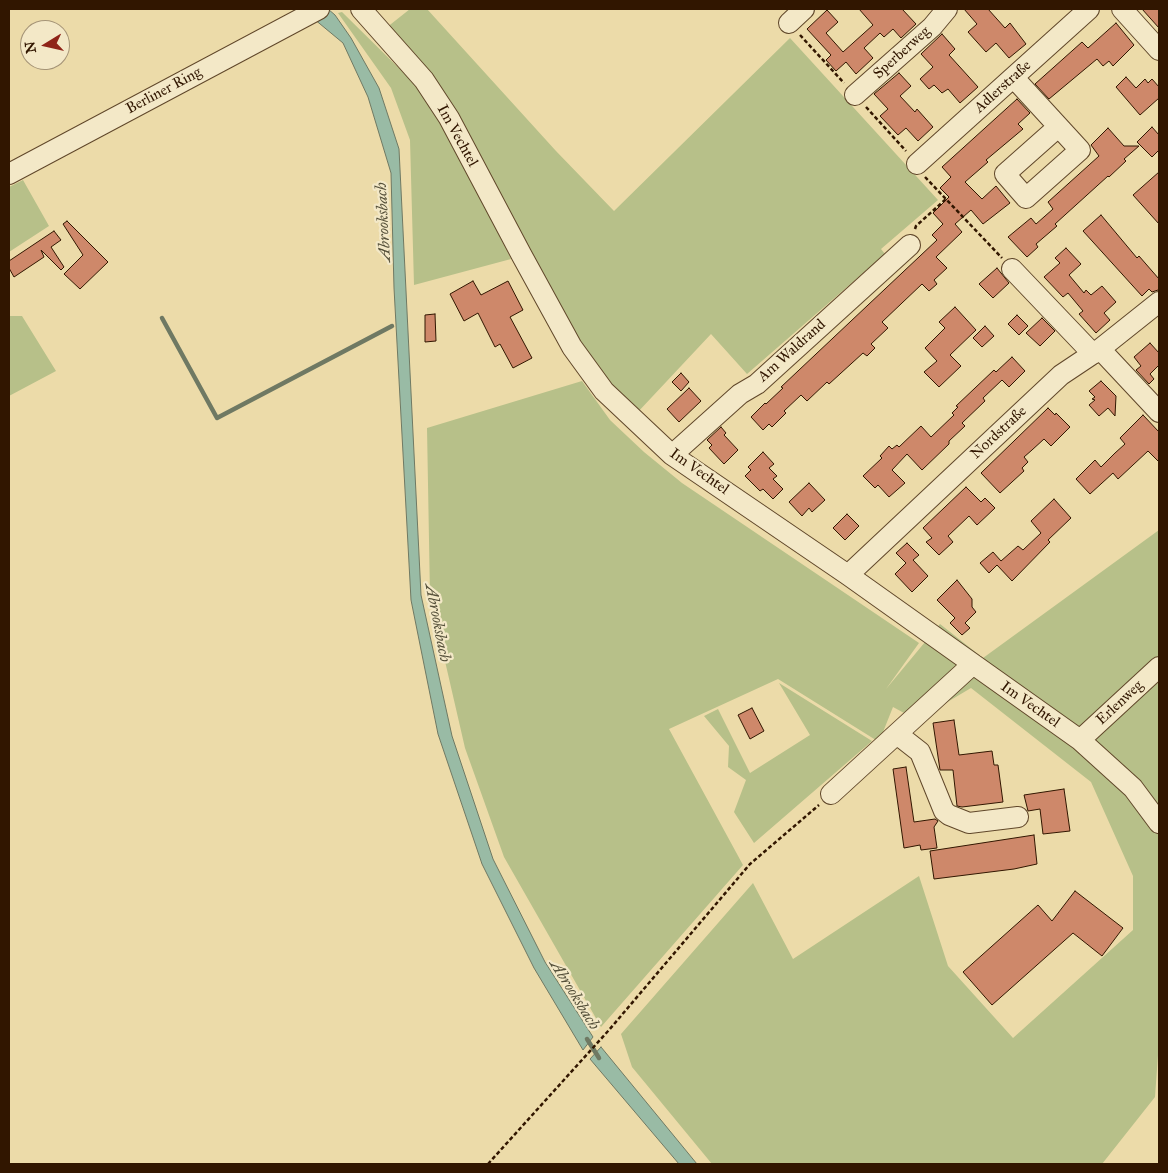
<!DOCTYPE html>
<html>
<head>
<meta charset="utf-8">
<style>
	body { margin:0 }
	#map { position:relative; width:1168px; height:1173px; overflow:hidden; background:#ecdba9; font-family:"IM FELL Great Primer",serif }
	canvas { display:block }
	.frame { position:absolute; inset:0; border:10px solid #311600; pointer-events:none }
	.north { position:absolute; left:20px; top:20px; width:50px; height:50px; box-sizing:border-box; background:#f3e8c7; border:1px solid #a59477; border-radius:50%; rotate:261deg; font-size:14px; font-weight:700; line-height:20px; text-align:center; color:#311600 }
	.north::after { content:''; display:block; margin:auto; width:18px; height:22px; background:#8f2418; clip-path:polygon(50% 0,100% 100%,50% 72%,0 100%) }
</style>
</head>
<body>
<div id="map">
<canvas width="1168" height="1173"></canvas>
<div class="frame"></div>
<div class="north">N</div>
</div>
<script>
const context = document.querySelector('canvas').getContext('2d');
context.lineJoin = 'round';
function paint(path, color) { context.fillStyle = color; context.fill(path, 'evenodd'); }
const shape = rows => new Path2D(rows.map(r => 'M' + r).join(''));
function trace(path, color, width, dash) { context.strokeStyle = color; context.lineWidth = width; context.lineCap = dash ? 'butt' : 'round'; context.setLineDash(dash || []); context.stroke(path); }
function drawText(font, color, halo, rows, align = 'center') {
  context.font = font + ' "IM FELL Great Primer",serif'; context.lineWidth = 4.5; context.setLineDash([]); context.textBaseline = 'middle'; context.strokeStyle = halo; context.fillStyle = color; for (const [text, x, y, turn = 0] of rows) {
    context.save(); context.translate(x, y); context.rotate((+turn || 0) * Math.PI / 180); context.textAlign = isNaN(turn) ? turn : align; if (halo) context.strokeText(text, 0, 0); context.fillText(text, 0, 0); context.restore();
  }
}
const green = shape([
	[410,9,427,9,556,151,614,211,790,38,938,200,881,249,885,254,747,374,711,334,637,413,595,366,386,28],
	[342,12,416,85,443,122,511,259,414,285,410,140,391,88,338,13],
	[23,180,49,226,9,252,9,187],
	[9,316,22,316,56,371,9,396],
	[582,381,610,420,644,452,682,483,919,643,886,689,940,624,983,658,1159,530,1159,1041,1155,1097,1102,1164,712,1164,632,1067,621,1034,753,883,793,959,919,876,948,966,1013,1038,1133,930,1133,876,1091,782,971,688,917,720,893,707,879,742,778,679,669,729,743,865,601,1027,504,857,465,748,430,596,427,428],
	[779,683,872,741,754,843,734,812,746,780,728,767,729,746,704,716,718,709,750,773,810,735]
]);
const water = shape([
	[302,9,328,9,335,15,351,38,379,88,399,149,421,595,452,736,493,859,545,962,593,1037,583,1050,534,968,482,864,438,734,411,600,394,288,391,173,368,97,343,43,302,9],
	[601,1047,697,1164,679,1164,590,1059,601,1047]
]);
const stream = shape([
	[162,318,217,418,392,326],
	[587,1039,599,1058]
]);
const building = shape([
	[859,9,902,9,916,24,901,38,893,29,884,37,880,33,864,48,873,58,856,74,846,62,836,71,826,60,831,55,807,29,827,10,838,22,826,33,843,52,873,25,859,9],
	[964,9,988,9,1005,28,1010,23,1026,44,1009,58,996,43,986,52,968,32,977,24,964,9],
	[1142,9,1159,9,1159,28,1142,9],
	[1116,23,1134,45,1113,66,1109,61,1103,66,1097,59,1049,99,1035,84,1082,42,1088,48,1116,23],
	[942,34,955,49,949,55,978,87,960,103,948,89,942,93,934,85,929,89,920,79,933,67,921,54,942,34],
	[899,73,911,86,900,96,915,112,917,109,933,127,918,141,906,128,898,135,880,116,888,109,874,94,899,73],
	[1126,77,1136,88,1145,79,1148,83,1152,79,1159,87,1159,98,1140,115,1116,87,1126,77],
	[1017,99,1030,113,1018,124,1023,129,986,160,988,162,965,182,982,199,996,186,1010,203,983,224,971,210,955,224,962,232,936,257,947,268,934,280,937,284,929,291,922,284,882,322,888,328,871,344,875,348,867,356,863,353,829,384,827,382,807,401,801,395,784,411,786,413,772,427,769,424,763,430,751,417,765,403,766,404,783,388,781,387,937,240,932,235,943,224,933,213,949,197,940,188,951,177,942,167,1017,99],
	[1152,127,1159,135,1159,150,1152,157,1137,142,1152,127],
	[1108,128,1124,146,1139,146,1124,159,1126,161,1109,177,1108,176,1055,224,1057,226,1036,244,1038,247,1027,257,1008,237,1031,218,1036,224,1053,209,1048,202,1099,156,1091,145,1108,128],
	[1159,172,1159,224,1133,195,1159,172],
	[1101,215,1137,258,1139,256,1159,279,1159,289,1158,290,1152,292,1149,289,1142,296,1083,231,1101,215],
	[67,221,108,262,80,289,64,274,83,255,63,224,67,221],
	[54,231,61,240,51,247,64,267,61,270,41,250,44,257,14,277,9,268,9,261,54,231],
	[1066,248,1081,264,1069,275,1084,293,1086,290,1091,295,1102,286,1116,302,1104,313,1110,320,1096,333,1079,314,1083,311,1068,293,1063,297,1044,277,1060,263,1055,258,1066,248],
	[997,268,1009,283,993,298,979,284,997,268],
	[473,281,481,295,508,281,523,310,510,317,532,358,513,368,500,344,495,347,478,313,464,321,450,294,473,281],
	[955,307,976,330,950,355,961,366,939,387,924,372,937,361,925,348,945,328,939,322,955,307],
	[435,314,436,341,425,342,425,315,435,314],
	[1017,315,1028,326,1019,335,1008,324,1017,315],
	[1042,318,1055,331,1040,346,1026,333,1042,318],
	[985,326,994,336,982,347,973,338,985,326],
	[1150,343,1159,353,1159,365,1150,374,1154,379,1149,384,1136,370,1141,366,1134,357,1150,343],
	[1012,357,1025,371,1009,387,1002,380,983,398,985,401,962,423,965,426,949,441,949,444,922,470,907,454,892,470,905,483,889,497,878,485,875,488,863,476,882,458,880,456,889,446,892,449,897,445,899,447,921,426,931,437,954,415,952,413,958,407,956,406,994,370,996,372,1012,357],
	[681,373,689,382,681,391,672,382,681,373],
	[1101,381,1116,396,1115,416,1108,408,1099,416,1089,405,1095,400,1092,399,1095,397,1089,391,1101,381],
	[689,388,701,401,679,422,667,409,689,388],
	[1048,408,1055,415,1056,413,1070,427,1051,446,1044,439,1032,450,1024,457,1028,462,1022,468,1024,471,1000,493,981,473,1048,408],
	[1143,415,1159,432,1159,462,1148,451,1118,479,1113,473,1090,494,1076,479,1095,460,1101,467,1115,453,1125,444,1120,438,1143,415],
	[721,427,726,433,724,435,738,450,724,464,709,448,712,445,707,440,721,427],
	[763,452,774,464,769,468,777,476,773,479,783,489,773,499,763,489,760,491,745,476,751,470,748,467,763,452],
	[809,483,825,500,812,512,809,508,802,516,789,502,809,483],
	[966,487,981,502,985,498,995,508,977,525,969,516,948,536,953,542,939,555,926,542,932,538,923,528,966,487],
	[1054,499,1071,518,1048,540,1050,542,1012,581,997,565,989,573,980,563,993,552,1001,561,1018,546,1023,550,1041,533,1031,521,1054,499],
	[847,514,859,526,845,540,833,528,847,514],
	[907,543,919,555,913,560,928,576,912,592,895,574,906,563,896,553,907,543],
	[957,580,972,599,972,607,976,612,965,623,970,628,962,635,950,623,955,618,937,600,957,580],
	[752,708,764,731,750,739,738,715,752,708],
	[954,720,959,755,992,751,994,765,998,765,1003,802,962,807,957,806,953,770,940,770,933,723,954,720],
	[906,767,914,822,935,819,938,821,934,827,937,848,921,850,920,845,904,848,893,769,906,767],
	[1064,789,1070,831,1043,834,1040,809,1028,811,1024,795,1064,789],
	[1034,835,1037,864,1014,869,934,879,930,851,1034,835],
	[1075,891,1123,928,1102,956,1073,933,992,1005,963,972,1038,905,1052,921,1075,891]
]);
const path = shape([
	[800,35,844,83],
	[866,107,906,151],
	[925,177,1002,258],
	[915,229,916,226,946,199],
	[488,1164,609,1030,750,864,819,805]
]);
const minor = shape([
	[361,9,424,80,449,118,521,254,572,347,604,391,672,455,848,575,1080,740,1133,788,1159,823],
	[1122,9,1159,50],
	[789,23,804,9],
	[1014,78,1080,150,1026,198,1005,174,1058,127],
	[855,95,932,27,947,9],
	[917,164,1089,9],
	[9,174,319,9],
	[1012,269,1093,354],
	[1100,349,1159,412],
	[672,455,740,394,757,384,910,245],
	[848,575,1061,375,1100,349,1159,302],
	[897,734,920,752,944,811,949,815,969,823,1018,817],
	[1080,740,1159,667],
	[831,794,973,664]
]);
const streetNames = [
	["Sperberweg",902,53,-42],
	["Adlerstraße",1003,87,-42],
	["Berliner Ring",164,91,-28],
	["Im Vechtel",457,136,61],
	["Am Waldrand",792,351,-42],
	["Nordstraße",999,433,-43],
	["Im Vechtel",699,472,35],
	["Erlenweg",1120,703,-43],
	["Im Vechtel",1030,705,35]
];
const waterNames = [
	["Abrooksbach",384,222,-93],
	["Abrooksbach",437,623,79],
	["Abrooksbach",574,995,58]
];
paint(green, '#b7c089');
paint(water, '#99bba5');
trace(water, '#6f7963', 1);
trace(stream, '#6f7963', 4.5);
paint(building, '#ce886a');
trace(building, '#311600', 1);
trace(minor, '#60472a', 22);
trace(path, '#311600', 2.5, [4, 2.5]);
trace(minor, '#f3e8c7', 20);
drawText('15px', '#311600', '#f3e8c7', streetNames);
drawText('italic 16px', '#55503a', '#f3e8c7', waterNames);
</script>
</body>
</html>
